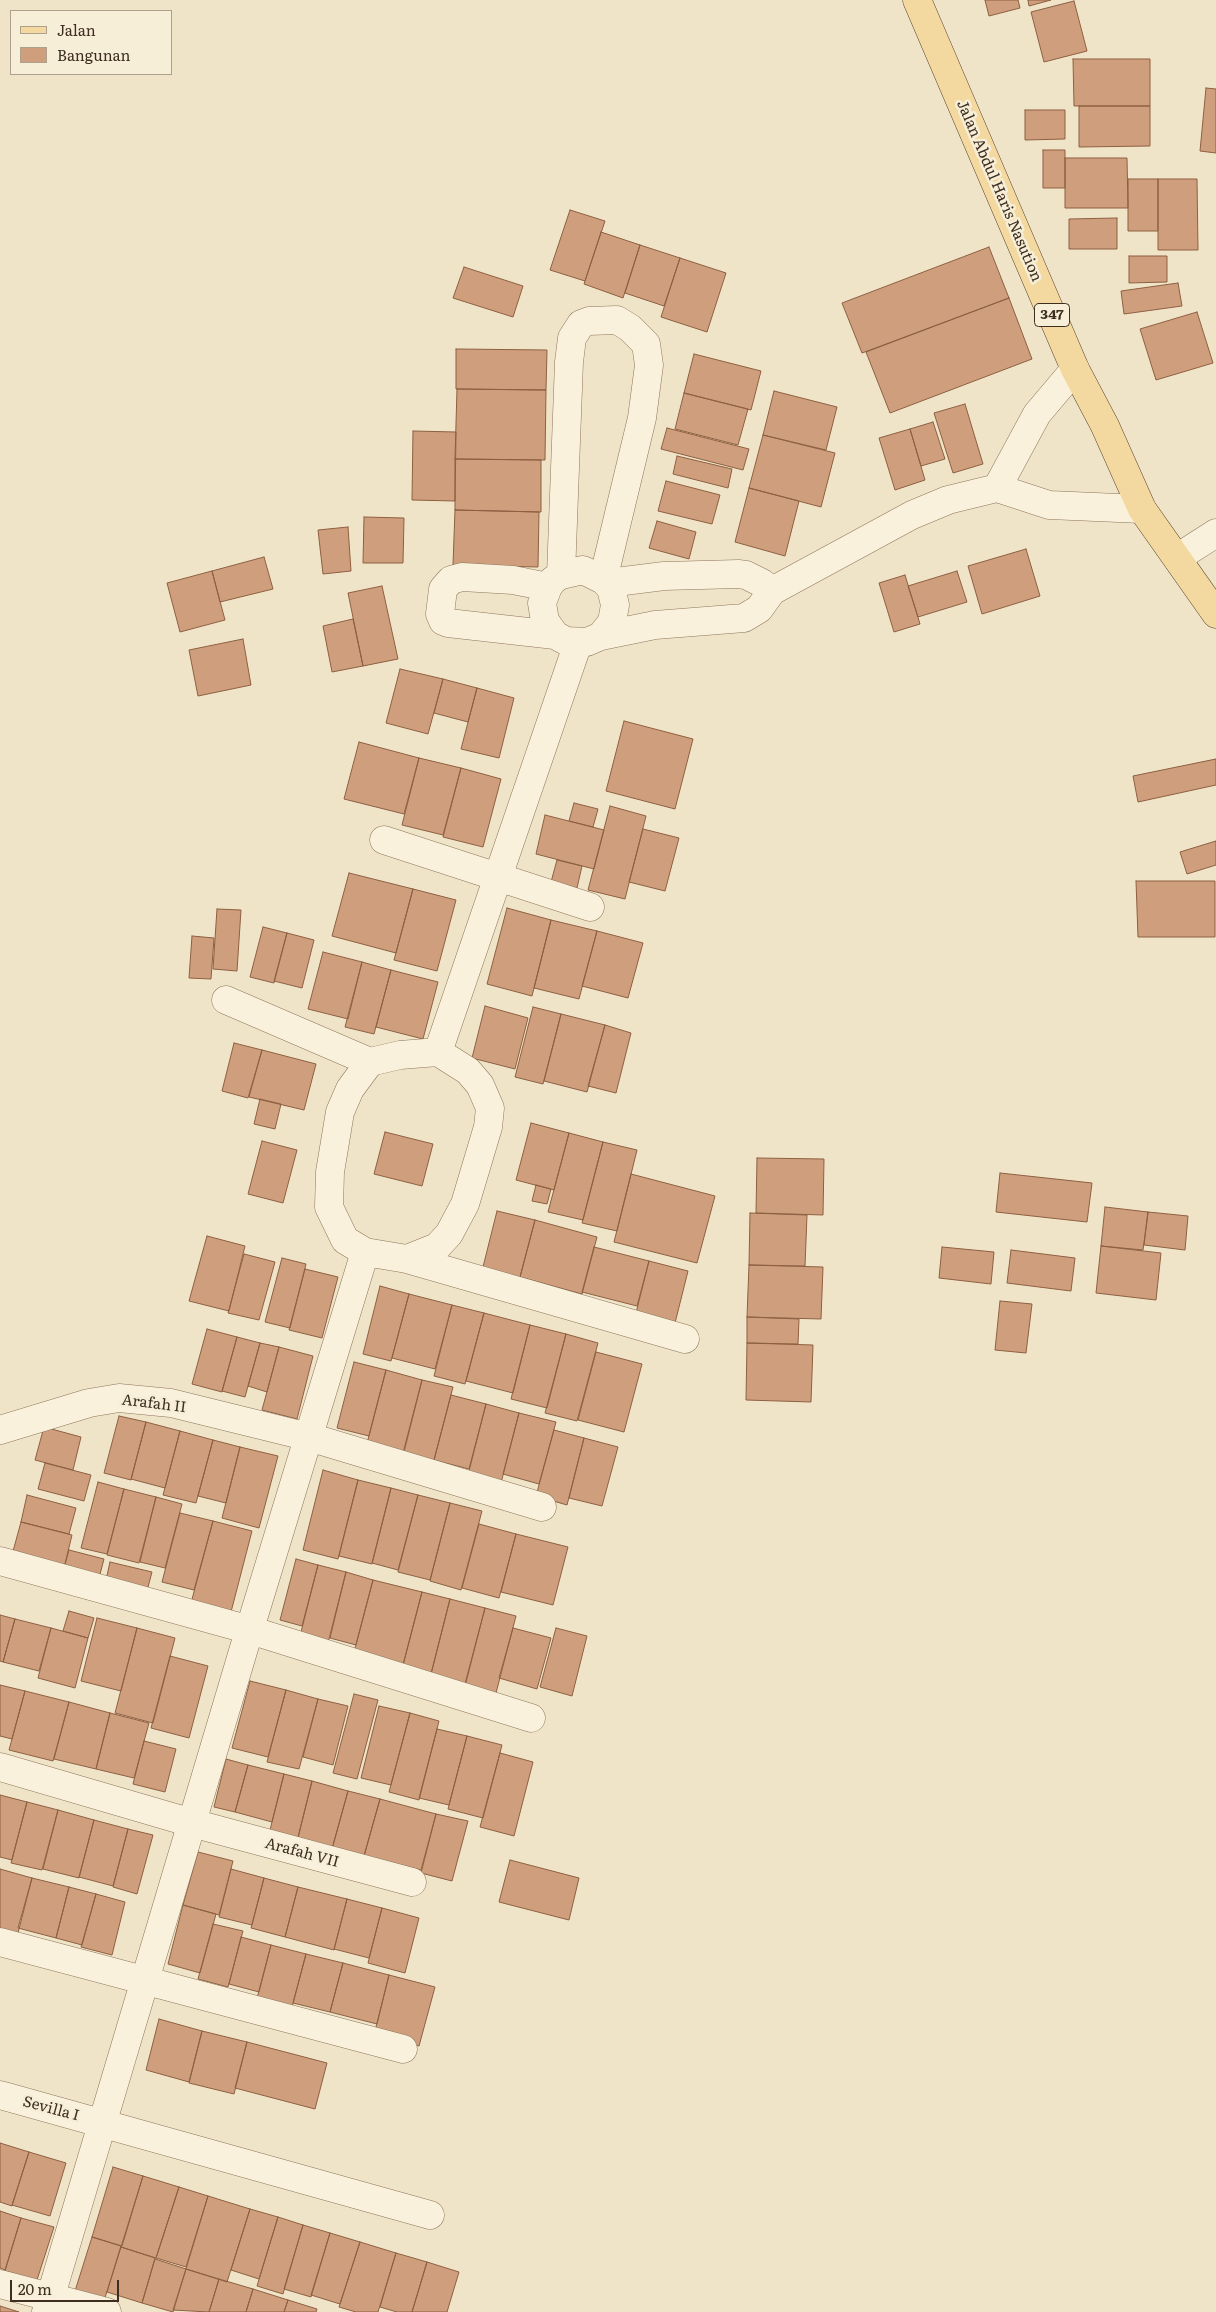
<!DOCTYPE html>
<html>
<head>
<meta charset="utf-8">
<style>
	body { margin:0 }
	#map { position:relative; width:1216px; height:2312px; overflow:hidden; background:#f0e4c8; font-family:Literata,serif }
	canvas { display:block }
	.legend { position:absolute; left:10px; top:10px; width:162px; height:65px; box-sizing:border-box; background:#f7eed8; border:1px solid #ada18e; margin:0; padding:6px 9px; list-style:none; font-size:15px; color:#3d2e20 }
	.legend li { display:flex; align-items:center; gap:10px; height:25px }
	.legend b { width:25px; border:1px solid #ada18e }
	.scale { position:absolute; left:10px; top:2280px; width:109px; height:22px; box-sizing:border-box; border:2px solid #3d2e20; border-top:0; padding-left:6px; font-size:15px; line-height:18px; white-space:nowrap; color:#3d2e20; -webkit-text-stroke:4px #f7eed8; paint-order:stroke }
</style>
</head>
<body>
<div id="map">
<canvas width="1216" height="2312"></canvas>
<ul class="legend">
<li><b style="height:6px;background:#f3d9a0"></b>Jalan</li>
<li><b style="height:14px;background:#cf9f7d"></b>Bangunan</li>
</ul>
<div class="scale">20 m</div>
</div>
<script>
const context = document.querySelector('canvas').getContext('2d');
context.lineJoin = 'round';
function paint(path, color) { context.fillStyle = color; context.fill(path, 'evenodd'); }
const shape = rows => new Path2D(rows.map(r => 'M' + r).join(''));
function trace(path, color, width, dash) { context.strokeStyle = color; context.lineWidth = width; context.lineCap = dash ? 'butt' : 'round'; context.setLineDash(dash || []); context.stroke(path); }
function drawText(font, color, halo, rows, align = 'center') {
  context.font = font + ' Literata,serif'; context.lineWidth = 5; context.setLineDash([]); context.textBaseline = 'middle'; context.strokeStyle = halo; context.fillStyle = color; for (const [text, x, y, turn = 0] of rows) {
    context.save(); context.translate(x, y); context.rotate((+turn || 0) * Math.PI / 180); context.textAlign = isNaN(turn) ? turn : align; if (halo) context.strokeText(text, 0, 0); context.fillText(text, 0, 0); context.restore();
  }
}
const building = shape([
	[985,0,1018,0,1020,8,989,16,985,0],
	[1028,0,1051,0,1029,6,1028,0],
	[1074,1,1087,51,1044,62,1031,12,1074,1],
	[1073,59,1150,59,1150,106,1074,106,1073,59],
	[1206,88,1216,89,1216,153,1200,151,1206,88],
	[1079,106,1150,106,1150,146,1079,147,1079,106],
	[1025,110,1065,110,1065,139,1025,140,1025,110],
	[1043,150,1065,150,1065,188,1043,188,1043,150],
	[1065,158,1127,158,1128,208,1065,208,1065,158],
	[1128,179,1158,179,1158,231,1128,231,1128,179],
	[1158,179,1197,179,1198,250,1158,250,1158,179],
	[570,210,605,221,585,281,550,270,570,210],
	[1117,218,1117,249,1069,249,1069,219,1117,218],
	[601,232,640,245,623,298,584,284,601,232],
	[640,245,680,258,664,306,625,293,640,245],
	[989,247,1009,298,862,353,842,303,989,247],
	[1129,256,1167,256,1167,282,1129,283,1129,256],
	[680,258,726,273,707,332,661,317,680,258],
	[464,267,523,286,513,317,453,298,464,267],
	[1178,283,1182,306,1124,314,1121,291,1178,283],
	[1009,298,1032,359,890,413,866,352,1009,298],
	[1197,312,1213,363,1156,380,1140,329,1197,312],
	[456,349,547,350,546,390,456,389,456,349],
	[694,354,761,371,751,410,684,393,694,354],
	[457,389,546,390,545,460,455,459,457,389],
	[774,391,837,407,826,450,763,435,774,391],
	[684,393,748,409,738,445,675,429,684,393],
	[965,404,983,464,953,473,934,413,965,404],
	[933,422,945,459,921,466,910,429,933,422],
	[667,428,749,449,743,470,661,449,667,428],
	[910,429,925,480,895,490,879,438,910,429],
	[413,431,456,432,455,501,412,500,413,431],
	[763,435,835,453,821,507,749,488,763,435],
	[677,456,732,469,728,488,673,474,677,456],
	[455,459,541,460,541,512,455,510,455,459],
	[666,481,720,495,712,524,658,511,666,481],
	[749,488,799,501,785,556,735,542,749,488],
	[455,510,539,512,538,567,453,565,455,510],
	[364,517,404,518,403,563,363,563,364,517],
	[657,521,696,532,689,559,649,548,657,521],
	[348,527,351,571,323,574,318,530,348,527],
	[1026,549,1040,596,982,614,968,566,1026,549],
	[264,557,273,589,220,602,212,571,264,557],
	[212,571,225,620,180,632,167,583,212,571],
	[957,571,967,602,918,617,908,586,957,571],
	[905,575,920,624,894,632,879,583,905,575],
	[382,586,398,659,363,666,348,593,382,586],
	[353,619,363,666,332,672,323,626,353,619],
	[243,639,251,685,198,696,189,650,243,639],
	[400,669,443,679,428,734,386,723,400,669],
	[443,679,477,688,468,722,434,713,443,679],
	[477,688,514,698,499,758,461,749,477,688],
	[624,721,693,739,675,809,606,791,624,721],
	[359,742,419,758,404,814,344,799,359,742],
	[419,758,461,768,443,835,402,825,419,758],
	[1216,759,1216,785,1138,802,1133,776,1216,759],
	[461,768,501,779,483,847,443,837,461,768],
	[574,803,598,809,593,827,569,821,574,803],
	[610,806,646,816,625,899,588,890,610,806],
	[545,815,604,830,594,869,536,854,545,815],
	[643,829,679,838,665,891,629,882,643,829],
	[1216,841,1216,865,1187,874,1180,852,1216,841],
	[557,860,582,866,577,888,551,882,557,860],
	[349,873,413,889,396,953,332,936,349,873],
	[1136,881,1215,881,1215,937,1138,937,1136,881],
	[413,889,456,900,437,971,394,960,413,889],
	[507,908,551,920,532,996,487,984,507,908],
	[217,909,241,910,237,971,213,969,217,909],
	[551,920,597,931,579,999,534,988,551,920],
	[263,927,287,933,274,983,250,977,263,927],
	[597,931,643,943,628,998,582,986,597,931],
	[287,933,314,940,302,988,274,981,287,933],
	[192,936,214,938,211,979,189,978,192,936],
	[323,952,362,962,348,1019,308,1009,323,952],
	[362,962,391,970,374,1034,345,1027,362,962],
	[391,970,438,982,423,1039,376,1027,391,970],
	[485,1006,528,1018,515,1069,472,1058,485,1006],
	[533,1007,561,1014,543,1084,515,1077,533,1007],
	[561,1014,605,1025,587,1092,544,1081,561,1014],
	[605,1025,631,1033,616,1093,588,1086,605,1025],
	[234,1043,262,1050,248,1098,222,1091,234,1043],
	[262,1050,316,1064,304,1110,249,1097,262,1050],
	[260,1099,281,1104,275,1129,254,1124,260,1099],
	[531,1123,569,1133,554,1190,516,1180,531,1123],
	[385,1132,433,1144,422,1186,374,1174,385,1132],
	[569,1133,603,1142,583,1220,548,1212,569,1133],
	[262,1141,297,1150,283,1203,248,1194,262,1141],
	[603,1142,637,1150,617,1231,582,1223,603,1142],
	[757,1158,824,1159,823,1215,756,1213,757,1158],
	[1000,1173,1092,1183,1087,1222,996,1212,1000,1173],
	[631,1174,715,1196,697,1263,614,1242,631,1174],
	[536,1185,551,1189,547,1204,532,1201,536,1185],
	[1105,1207,1148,1212,1143,1250,1101,1246,1105,1207],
	[497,1211,535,1220,519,1281,482,1271,497,1211],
	[1148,1212,1188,1216,1185,1250,1144,1245,1148,1212],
	[750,1213,807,1215,805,1266,749,1265,750,1213],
	[535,1220,597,1237,582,1294,520,1277,535,1220],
	[207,1236,245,1246,229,1311,189,1301,207,1236],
	[1101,1246,1161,1253,1156,1300,1096,1293,1101,1246],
	[594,1247,649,1261,637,1306,582,1292,594,1247],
	[942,1247,994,1252,991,1284,939,1278,942,1247],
	[1011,1250,1075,1258,1071,1291,1007,1283,1011,1250],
	[244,1254,275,1262,259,1320,228,1313,244,1254],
	[282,1258,306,1264,290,1328,265,1322,282,1258],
	[649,1261,688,1271,675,1323,636,1313,649,1261],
	[749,1265,823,1267,821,1319,747,1317,749,1265],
	[305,1269,338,1277,322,1338,289,1330,305,1269],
	[380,1286,409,1294,391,1361,363,1354,380,1286],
	[409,1294,452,1305,435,1369,392,1358,409,1294],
	[1000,1301,1032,1304,1026,1353,995,1350,1000,1301],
	[452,1305,484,1313,465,1384,434,1376,452,1305],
	[484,1313,530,1325,513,1393,466,1381,484,1313],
	[747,1317,799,1319,798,1344,747,1343,747,1317],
	[530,1325,566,1334,547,1408,511,1399,530,1325],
	[207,1329,237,1337,222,1392,192,1384,207,1329],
	[566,1334,598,1343,577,1421,545,1413,566,1334],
	[237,1337,260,1343,245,1397,222,1391,237,1337],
	[260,1343,279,1347,267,1392,248,1386,260,1343],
	[747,1343,813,1345,811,1402,746,1400,747,1343],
	[279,1347,313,1356,297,1419,262,1410,279,1347],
	[596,1352,642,1364,624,1432,578,1420,596,1352],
	[354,1362,386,1370,369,1436,337,1428,354,1362],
	[386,1370,422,1380,403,1456,366,1447,386,1370],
	[422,1380,453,1387,434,1460,403,1453,422,1380],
	[451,1395,486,1404,469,1469,434,1460,451,1395],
	[486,1404,519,1413,501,1483,468,1475,486,1404],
	[519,1413,556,1422,539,1484,503,1474,519,1413],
	[119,1416,146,1422,131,1480,104,1473,119,1416],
	[146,1422,180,1431,165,1488,131,1479,146,1422],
	[44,1427,81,1437,73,1470,35,1460,44,1427],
	[554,1430,584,1438,567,1505,536,1496,554,1430],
	[180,1431,213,1440,196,1503,163,1495,180,1431],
	[584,1438,618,1447,602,1506,569,1498,584,1438],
	[213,1440,240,1447,226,1503,198,1496,213,1440],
	[240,1447,278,1456,259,1528,222,1518,240,1447],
	[45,1463,91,1475,84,1501,38,1489,45,1463],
	[323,1470,358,1480,338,1559,303,1550,323,1470],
	[358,1480,391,1488,372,1564,339,1556,358,1480],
	[98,1482,124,1489,107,1554,81,1548,98,1482],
	[391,1488,418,1495,398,1570,372,1563,391,1488],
	[124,1489,156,1497,139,1563,107,1555,124,1489],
	[27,1495,76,1508,69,1534,21,1522,27,1495],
	[418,1495,450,1503,430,1580,398,1572,418,1495],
	[156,1497,182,1504,165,1568,140,1562,156,1497],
	[450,1503,482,1511,461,1590,430,1581,450,1503],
	[180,1513,213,1521,194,1590,162,1582,180,1513],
	[213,1521,252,1531,231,1612,191,1603,213,1521],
	[21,1522,72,1535,64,1568,12,1555,21,1522],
	[479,1524,516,1534,499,1598,462,1588,479,1524],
	[516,1534,568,1547,553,1605,501,1592,516,1534],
	[69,1550,104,1559,99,1578,64,1568,69,1550],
	[296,1559,318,1565,302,1626,280,1620,296,1559],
	[110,1562,152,1572,147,1591,106,1580,110,1562],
	[318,1565,346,1572,328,1643,300,1636,318,1565],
	[346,1572,373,1580,356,1645,330,1638,346,1572],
	[373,1580,422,1592,403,1665,354,1652,373,1580],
	[422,1592,450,1599,431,1674,403,1665,422,1592],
	[450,1599,485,1608,465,1684,431,1674,450,1599],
	[485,1608,516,1616,496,1693,465,1686,485,1608],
	[69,1611,94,1618,88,1638,63,1631,69,1611],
	[0,1615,15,1619,3,1662,0,1661,0,1615],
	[97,1618,137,1628,121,1691,81,1681,97,1618],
	[15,1619,51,1628,39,1671,3,1662,15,1619],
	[51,1628,88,1638,75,1688,38,1678,51,1628],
	[137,1628,175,1638,153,1723,115,1713,137,1628],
	[513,1628,551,1638,537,1689,499,1678,513,1628],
	[556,1628,587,1636,572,1696,540,1687,556,1628],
	[170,1656,208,1666,189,1738,151,1728,170,1656],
	[250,1681,286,1690,268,1757,232,1748,250,1681],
	[0,1685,25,1691,12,1739,0,1736,0,1685],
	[286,1690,318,1699,299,1769,267,1762,286,1690],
	[25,1691,69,1702,53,1761,9,1750,25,1691],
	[354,1694,378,1700,357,1779,333,1773,354,1694],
	[318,1699,348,1706,333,1765,303,1757,318,1699],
	[69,1702,110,1713,96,1769,54,1759,69,1702],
	[379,1706,410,1713,391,1785,361,1778,379,1706],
	[110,1713,149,1723,134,1778,96,1769,110,1713],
	[410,1713,439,1721,419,1800,389,1792,410,1713],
	[437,1729,467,1736,449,1805,419,1798,437,1729],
	[467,1736,502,1745,483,1818,448,1809,467,1736],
	[144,1741,176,1749,165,1792,133,1784,144,1741],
	[500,1753,533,1762,514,1836,480,1827,500,1753],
	[226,1759,248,1765,235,1812,214,1807,226,1759],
	[248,1765,284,1774,272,1822,235,1812,248,1765],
	[284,1774,312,1781,297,1841,269,1834,284,1774],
	[312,1781,348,1791,332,1849,297,1842,312,1781],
	[348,1791,380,1799,364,1856,332,1849,348,1791],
	[0,1795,27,1802,12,1860,0,1857,0,1795],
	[380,1799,436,1814,421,1870,364,1856,380,1799],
	[27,1802,58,1810,42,1870,11,1863,27,1802],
	[58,1810,94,1820,79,1878,43,1869,58,1810],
	[436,1814,468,1821,452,1881,421,1873,436,1814],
	[94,1820,128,1829,113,1886,79,1877,94,1820],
	[128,1829,153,1835,137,1894,113,1887,128,1829],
	[198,1852,233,1861,219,1915,183,1905,198,1852],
	[510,1860,579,1878,569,1920,499,1902,510,1860],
	[0,1869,32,1878,17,1937,0,1933,0,1869],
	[231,1869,264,1878,252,1925,219,1917,231,1869],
	[32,1878,69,1887,56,1938,18,1928,32,1878],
	[264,1878,298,1887,285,1937,251,1928,264,1878],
	[69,1887,96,1894,82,1945,56,1938,69,1887],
	[298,1887,347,1899,334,1950,285,1937,298,1887],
	[96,1894,125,1902,112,1955,81,1947,96,1894],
	[347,1899,382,1908,369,1958,334,1949,347,1899],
	[183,1905,216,1914,200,1973,168,1964,183,1905],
	[382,1908,419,1918,405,1973,368,1963,382,1908],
	[213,1924,243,1931,228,1987,198,1979,213,1924],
	[241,1937,271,1945,259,1992,229,1984,241,1937],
	[271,1945,306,1954,291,2011,256,2002,271,1945],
	[306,1954,343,1963,330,2012,293,2003,306,1954],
	[343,1963,389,1975,377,2024,330,2012,343,1963],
	[389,1975,435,1987,419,2046,374,2035,389,1975],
	[159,2019,202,2031,189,2082,146,2070,159,2019],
	[202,2031,247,2042,234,2094,189,2083,202,2031],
	[247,2042,327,2063,315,2109,235,2088,247,2042],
	[0,2143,29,2152,12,2206,0,2202,0,2143],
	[29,2152,66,2163,50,2216,12,2205,29,2152],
	[113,2167,143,2176,122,2246,92,2237,113,2167],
	[143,2176,179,2187,156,2258,121,2247,143,2176],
	[179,2187,208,2196,186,2267,156,2258,179,2187],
	[208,2196,250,2209,227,2282,186,2269,208,2196],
	[250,2209,278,2217,259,2279,231,2270,250,2209],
	[0,2211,21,2218,5,2270,0,2268,0,2211],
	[278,2217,303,2225,283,2294,257,2286,278,2217],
	[21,2218,54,2227,37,2280,5,2271,21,2218],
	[303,2225,330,2233,311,2297,284,2289,303,2225],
	[330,2233,360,2242,340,2304,311,2295,330,2233],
	[92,2237,121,2246,104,2301,75,2291,92,2237],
	[360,2242,396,2253,378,2312,356,2312,339,2307,360,2242],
	[121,2247,155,2258,142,2303,107,2292,121,2247],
	[396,2253,427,2262,412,2312,397,2312,380,2307,396,2253],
	[155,2259,186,2269,173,2312,142,2303,155,2259],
	[427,2262,459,2272,447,2312,412,2312,427,2262],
	[186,2269,219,2279,209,2312,173,2310,186,2269],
	[219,2279,253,2289,246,2312,209,2312,219,2279],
	[253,2289,288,2300,284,2312,246,2312,253,2289],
	[288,2300,317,2309,316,2312,284,2312,288,2300],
	[0,2306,19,2312,0,2312,0,2306]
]);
const minor = shape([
	[997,488,1037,414,1075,369],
	[1177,558,1216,533],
	[561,575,569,362,572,338,581,324,589,321,617,320,630,328,646,344,649,365,642,418,603,580],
	[548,587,513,580,462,577,451,580,443,589,440,614,443,621,448,623,555,635],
	[611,588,624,581,664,576,738,574,746,575,762,583,772,591],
	[601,636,612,622,615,605,611,588,603,580,583,570,561,575,553,580,548,587,542,603,545,621,555,635,566,641,587,642,601,636,655,625,744,618,759,609,772,591,912,515,948,500,997,488,1049,505,1142,509],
	[384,840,590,907],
	[226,1000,370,1062],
	[365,1252,345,1240,329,1207,330,1172,340,1112,350,1089,370,1062,400,1055,438,1052],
	[407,1259,685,1339],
	[0,1430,89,1403,119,1398,171,1403,309,1437,542,1507],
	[0,1561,250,1630,531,1718],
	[0,1767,192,1823,412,1882],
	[0,1942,403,2049],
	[0,2095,430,2215],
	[0,2284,107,2312],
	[46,2312,244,1648,365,1252,407,1259,437,1247,449,1234,465,1204,488,1127,490,1108,480,1085,468,1071,438,1052,578,643]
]);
const major = shape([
	[917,0,1075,369,1105,426,1142,509,1216,614]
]);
const shields = [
	[1052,315,35]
];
const shieldNames = [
	["347",1052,315]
];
const streetNames = [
	["Jalan Abdul Haris Nasution",999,191,67],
	["Arafah II",154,1404,7],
	["Arafah VII",302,1853,15],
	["Sevilla I",51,2109,15]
];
paint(building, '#cf9f7d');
trace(building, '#8d5f41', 1);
trace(minor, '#8d765c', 29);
trace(major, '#5b4430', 29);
trace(minor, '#faf1dc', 28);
trace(major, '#f3d9a0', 28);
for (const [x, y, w] of shields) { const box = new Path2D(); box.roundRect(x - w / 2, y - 11.5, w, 23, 4); context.fillStyle = '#f7eed8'; context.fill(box); trace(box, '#3d2e20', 1); }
drawText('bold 14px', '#3d2e20', null, shieldNames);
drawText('15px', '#3d2e20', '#f7eed8', streetNames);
</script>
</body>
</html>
